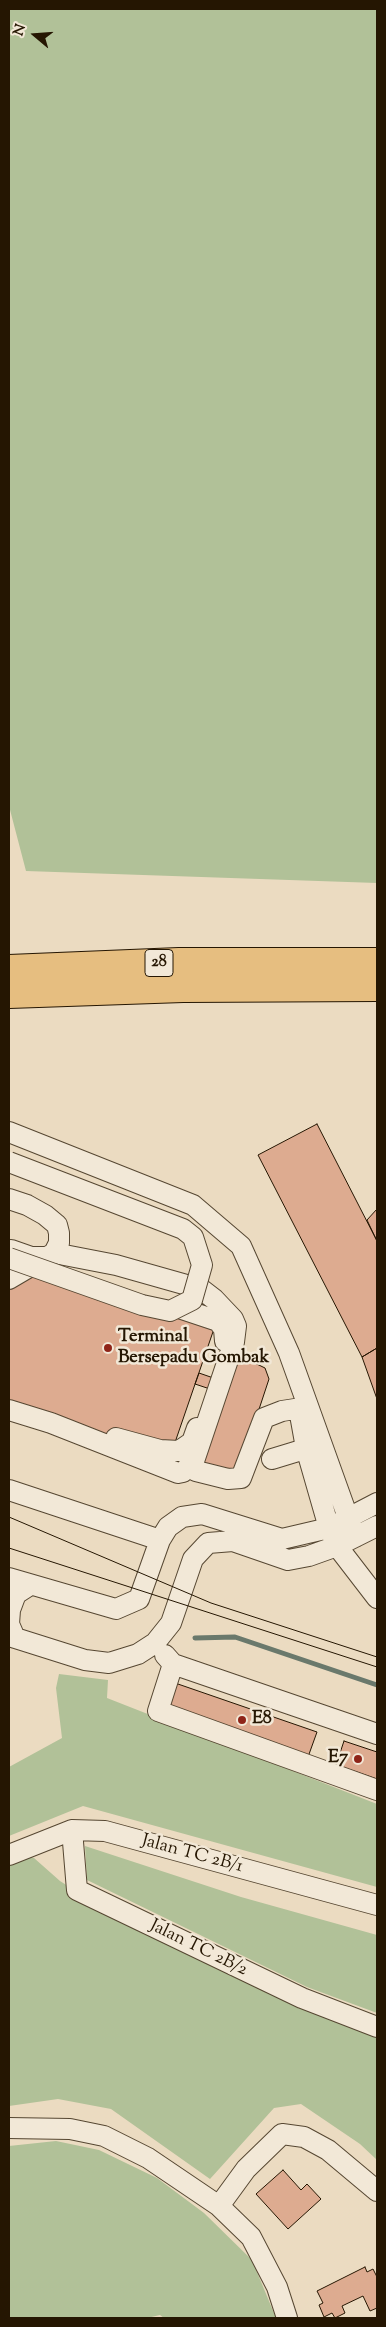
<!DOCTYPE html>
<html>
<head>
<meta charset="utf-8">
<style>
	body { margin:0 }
	#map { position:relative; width:386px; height:2327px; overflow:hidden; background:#ebdbc1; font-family:"Sorts Mill Goudy",serif }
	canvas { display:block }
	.frame { position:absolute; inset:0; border:10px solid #251602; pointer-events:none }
	.north { position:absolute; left:10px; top:10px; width:50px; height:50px; -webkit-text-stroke:4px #f2e8d7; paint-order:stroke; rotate:288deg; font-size:14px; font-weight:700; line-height:20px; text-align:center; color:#251602 }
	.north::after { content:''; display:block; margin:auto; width:18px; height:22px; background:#251602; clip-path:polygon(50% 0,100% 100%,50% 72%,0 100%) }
</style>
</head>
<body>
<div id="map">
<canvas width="386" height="2327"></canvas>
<div class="frame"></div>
<div class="north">N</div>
</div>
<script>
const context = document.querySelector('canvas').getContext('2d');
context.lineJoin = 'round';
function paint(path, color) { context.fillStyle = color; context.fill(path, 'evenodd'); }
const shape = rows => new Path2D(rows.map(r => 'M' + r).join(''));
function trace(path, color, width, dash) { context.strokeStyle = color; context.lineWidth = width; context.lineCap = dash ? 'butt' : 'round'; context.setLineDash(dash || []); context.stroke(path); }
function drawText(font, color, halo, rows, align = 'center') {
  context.font = font + ' "Sorts Mill Goudy",serif'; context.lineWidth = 5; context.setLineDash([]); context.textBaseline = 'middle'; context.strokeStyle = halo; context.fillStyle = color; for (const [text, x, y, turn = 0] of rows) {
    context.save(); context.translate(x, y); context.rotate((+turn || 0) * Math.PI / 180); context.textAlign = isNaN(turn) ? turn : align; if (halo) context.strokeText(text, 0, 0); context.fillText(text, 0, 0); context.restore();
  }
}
const green = shape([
	[9,9,377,9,377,883,26,871,9,806],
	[59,1674,108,1680,107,1698,377,1804,377,1887,83,1806,9,1836,9,1767,62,1738,56,1688],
	[85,1846,241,1897,377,1935,377,2013,307,1987,87,1880],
	[14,1851,34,1858,60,1881,110,1913,377,2031,377,2160,360,2144,301,2104,274,2108,210,2179,111,2109,58,2099,9,2106,9,1853],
	[56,2141,99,2150,157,2178,204,2213,252,2260,276,2318,164,2318,160,2315,147,2318,9,2318,9,2146]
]);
const stream = shape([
	[195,1638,235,1637,377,1685]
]);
const building = shape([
	[317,1124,377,1241,377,1348,362,1357,258,1155,317,1124],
	[377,1209,377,1241,367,1220,377,1209],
	[9,1258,216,1323,170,1457,9,1415,9,1258],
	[377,1348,377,1399,362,1357,377,1348],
	[236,1354,265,1368,269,1379,237,1476,199,1467,222,1393,195,1384,199,1373,225,1382,236,1354],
	[175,1683,317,1732,308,1757,167,1707,175,1683],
	[344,1741,377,1752,377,1779,336,1765,344,1741],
	[283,2170,301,2190,307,2184,321,2199,288,2229,256,2194,283,2170],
	[365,2267,367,2272,373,2269,377,2277,377,2308,370,2311,363,2296,342,2306,345,2313,335,2318,332,2313,324,2317,319,2305,323,2303,317,2291,365,2267]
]);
const minor = shape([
	[9,1132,193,1205,241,1246,289,1353,355,1537],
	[9,1199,27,1205,45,1215,57,1225,59,1233,59,1243,54,1253,47,1257,31,1257,11,1250],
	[9,1279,43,1259],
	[179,1308,218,1321,224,1329,225,1341],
	[299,1409,306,1448,329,1528,337,1546,377,1598],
	[9,1410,51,1423,178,1473,183,1472,194,1461,234,1342,236,1326,233,1319,214,1299,201,1289,116,1265,54,1253],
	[116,1438,160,1450,179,1451,192,1442,197,1428],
	[272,1459,318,1445],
	[189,1467,196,1471,228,1479,241,1478,264,1418,282,1411,308,1407],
	[9,1490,160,1540],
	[9,1578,116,1609,139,1599,160,1540,168,1527,182,1517,202,1514,282,1539,329,1528,377,1503],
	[9,1636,85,1660,109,1663,138,1654,155,1643,171,1623,193,1559,208,1543,233,1541,288,1560,309,1556,337,1546,377,1526],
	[15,1638,9,1624,10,1610,16,1594,30,1585],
	[165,1655,173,1664,377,1734],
	[173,1664,158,1711,377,1790],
	[72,1830,77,1890,302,1998,377,2027],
	[9,1855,72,1830,105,1831,377,1905],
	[9,2128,70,2129,104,2136,148,2158,219,2206,251,2237,277,2287,287,2318],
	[219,2206,246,2169,282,2134,304,2137,328,2150,377,2191]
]);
const highway = shape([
	[9,969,179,962,377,962],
	[9,994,183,988,377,987]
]);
const tram = shape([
	[9,1517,211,1603,377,1657],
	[9,1548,377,1667]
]);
const minorBridge = shape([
	[9,1162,183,1229,193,1237,202,1265,192,1300,170,1311,142,1305,9,1258]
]);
const markers = [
	[108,1348,5,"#8f2418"],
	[242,1720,5,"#8f2418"],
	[358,1759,5,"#8f2418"]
];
const shields = [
	[159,963,28]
];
const shieldNames = [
	["28",159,963]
];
const poiNames = [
	["Terminal",118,1338],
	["Bersepadu Gombak",118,1359],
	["E8",252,1720],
	["E7",348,1759,"right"]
];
const streetNames = [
	["Jalan TC 2B/1",192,1855,15],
	["Jalan TC 2B/2",198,1949,26]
];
paint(green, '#b1c198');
trace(stream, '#6a796c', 5);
paint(building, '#ddab90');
trace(building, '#251602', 1);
trace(minor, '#564732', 22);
trace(highway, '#251602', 30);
trace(minor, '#f2e8d7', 20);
trace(highway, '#e6be80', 28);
trace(tram, '#251602', 1);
trace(minorBridge, '#564732', 22, []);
trace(minorBridge, '#f2e8d7', 20);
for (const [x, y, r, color] of markers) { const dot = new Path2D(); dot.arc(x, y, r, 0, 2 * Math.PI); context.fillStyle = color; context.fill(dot); trace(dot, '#f2e8d7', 2); }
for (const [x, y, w] of shields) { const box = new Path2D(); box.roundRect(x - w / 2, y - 13.5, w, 27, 4); context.fillStyle = '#f2e8d7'; context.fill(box); trace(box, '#251602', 1); }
drawText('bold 16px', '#251602', null, shieldNames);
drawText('bold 18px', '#251602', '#f2e8d7', poiNames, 'left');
drawText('18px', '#251602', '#f2e8d7', streetNames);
</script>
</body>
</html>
